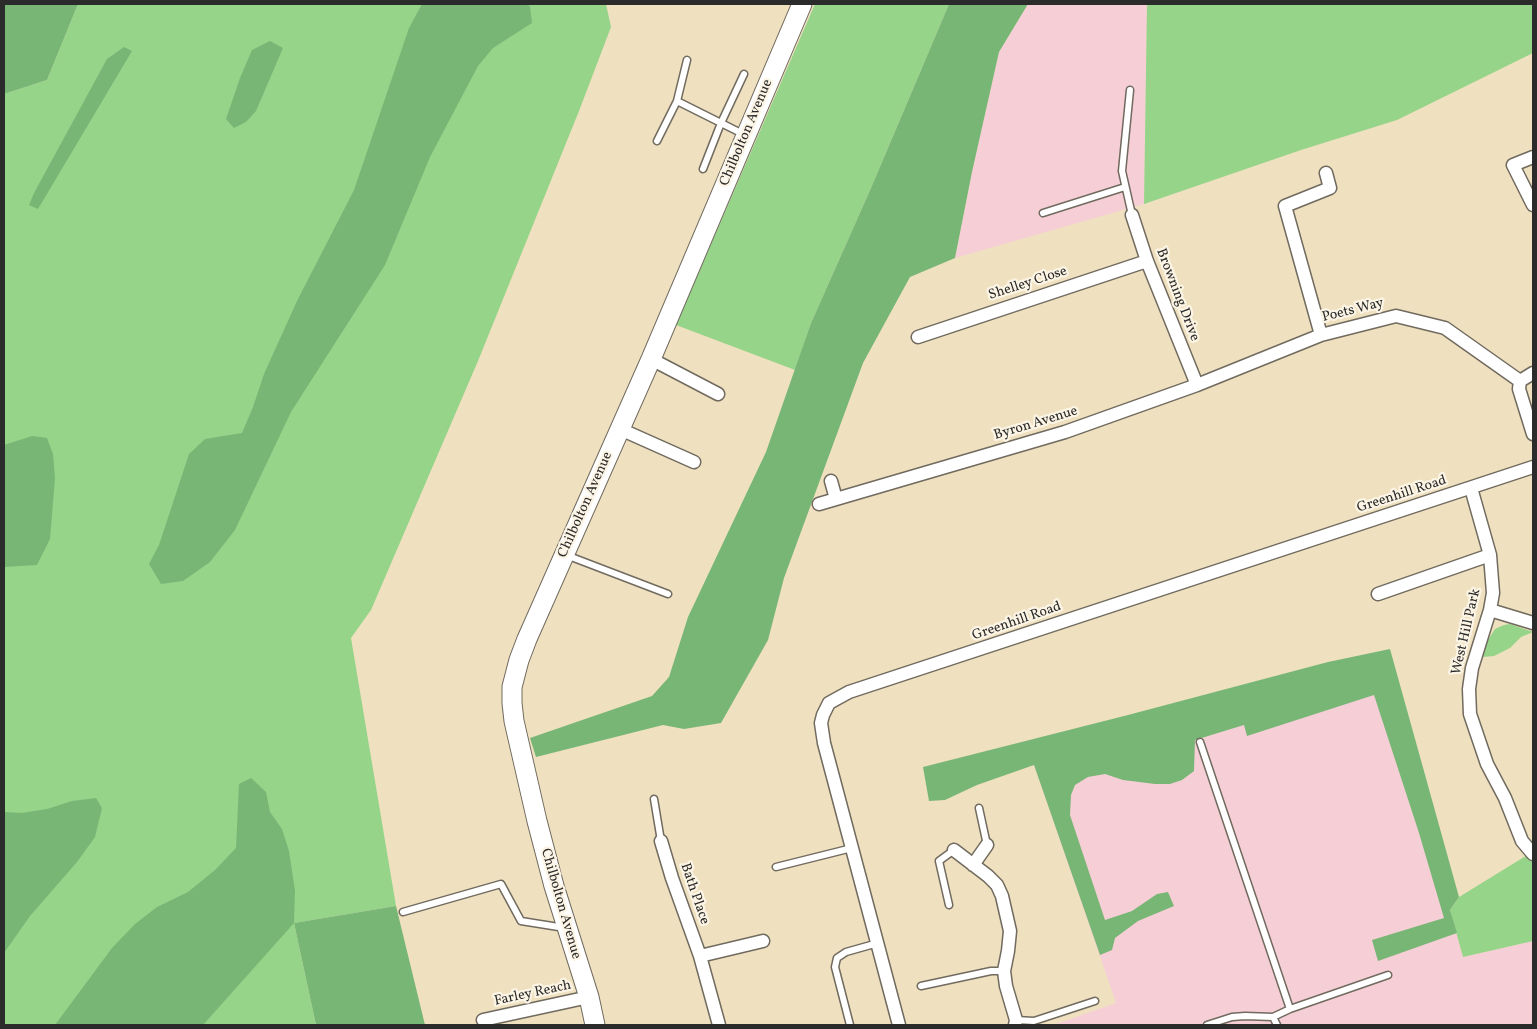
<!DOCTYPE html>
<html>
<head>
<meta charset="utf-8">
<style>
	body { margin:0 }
	#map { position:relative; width:1537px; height:1029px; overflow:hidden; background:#efe0bf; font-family:Vollkorn,serif }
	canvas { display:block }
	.frame { position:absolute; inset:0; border:5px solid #2b2b2b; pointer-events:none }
</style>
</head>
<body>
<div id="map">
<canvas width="1537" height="1029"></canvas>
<div class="frame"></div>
</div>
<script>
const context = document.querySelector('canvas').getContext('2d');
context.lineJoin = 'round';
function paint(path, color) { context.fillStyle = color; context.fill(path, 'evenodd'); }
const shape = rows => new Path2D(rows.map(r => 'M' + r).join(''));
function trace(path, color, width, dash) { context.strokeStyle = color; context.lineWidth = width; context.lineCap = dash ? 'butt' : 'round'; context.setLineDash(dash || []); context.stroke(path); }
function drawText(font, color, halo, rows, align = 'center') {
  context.font = font + ' Vollkorn,serif'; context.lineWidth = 4.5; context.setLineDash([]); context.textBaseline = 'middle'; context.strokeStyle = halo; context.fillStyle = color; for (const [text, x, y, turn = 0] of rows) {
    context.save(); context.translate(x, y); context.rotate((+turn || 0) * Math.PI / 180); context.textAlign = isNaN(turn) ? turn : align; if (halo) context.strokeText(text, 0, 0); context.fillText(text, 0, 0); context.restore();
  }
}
const built = shape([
	[1028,4,1147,4,1144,204,955,258,972,172,999,52],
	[1385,666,1463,957,1533,941,1533,1025,1053,1025,1116,1003,1034,765]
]);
const green = shape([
	[78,4,606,4,611,27,579,111,478,361,371,610,351,638,396,906,294,923,316,1025,4,1025,4,94,47,80],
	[815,4,949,4,871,188,811,323,795,370,676,325],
	[1147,4,1533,4,1533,53,1397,120,1301,150,1144,204],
	[1510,624,1533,632,1521,637,1510,648,1494,656,1483,657,1488,640,1495,629,1504,625],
	[1529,854,1533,856,1533,941,1463,957,1450,910,1459,897]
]);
const forest = shape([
	[4,4,78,4,47,80,4,94],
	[422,4,528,4,530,7,532,23,493,48,478,66,430,157,385,265,291,412,235,530,210,562,183,581,161,584,149,564,159,545,189,454,205,439,242,433,253,407,264,374,297,301,354,190,409,28],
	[949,4,1028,4,999,52,972,172,955,258,910,277,863,363,784,578,768,640,721,723,684,729,663,725,536,757,530,738,652,696,669,677,688,617,766,452,811,323,871,188],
	[270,41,283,48,256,111,246,122,234,128,226,119,240,78,252,50],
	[124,47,132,51,38,209,29,205,34,193,107,59],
	[32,436,47,438,53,454,55,478,50,539,37,565,4,567,4,445],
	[1390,649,1459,897,1450,910,1457,933,1378,961,1372,940,1444,918,1419,833,1374,695,1247,736,1244,725,1195,740,1194,771,1182,780,1170,784,1155,784,1123,780,1105,774,1088,777,1075,785,1071,795,1070,815,1105,920,1132,911,1157,894,1168,892,1174,906,1138,921,1115,938,1112,950,1100,955,1034,765,977,785,945,800,929,801,923,767,1128,715,1328,662],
	[251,778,266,792,270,812,282,829,289,851,295,891,294,923,396,906,425,1025,316,1025,294,923,203,1025,55,1025,112,948,135,924,157,907,188,892,215,870,236,848,239,784],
	[96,798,102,808,95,837,77,862,30,916,4,953,4,812,22,813,47,809,72,801]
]);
const lane = shape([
	[1130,90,1122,171,1132,215],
	[677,101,687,60],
	[657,141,677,101,745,135],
	[703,169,721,123,744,74],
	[1043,213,1125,187],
	[566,555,668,594],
	[1200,742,1290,1009],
	[654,799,661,841],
	[979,808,987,845],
	[776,867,852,848],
	[949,905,939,861,954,850],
	[403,912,501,884,521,921,565,928],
	[921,986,991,971,1004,971],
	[1273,1017,1290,1009,1388,975],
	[1016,1020,1034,1021,1095,1001],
	[850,1025,835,967,837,958,846,952,878,943],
	[1207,1025,1232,1017,1245,1016,1273,1017,1277,1025]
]);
const street = shape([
	[1533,157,1513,165,1533,205],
	[1132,215,1147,261,1197,385],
	[1321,335,1285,206,1330,188,1326,173],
	[918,337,1147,261],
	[651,359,718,394],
	[1533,373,1520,381,1519,389,1533,434],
	[620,429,694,462],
	[831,481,836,499],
	[1471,488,1490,555,1493,593,1490,610,1472,668,1469,689,1470,714,1487,764,1505,798,1522,841,1533,854],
	[819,504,1065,432,1197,385,1321,335,1396,316,1445,328,1520,381],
	[1378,594,1490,555],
	[1490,610,1533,623],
	[661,841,672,878,700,956,719,1025],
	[954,850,988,876,997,885,1002,896,1010,931,1008,951,1004,971,1006,986,1016,1020,1015,1025],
	[973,865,987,845],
	[700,956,763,941],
	[483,1020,589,997],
	[899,1025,824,743,821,723,823,715,829,703,849,692,1533,467]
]);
const secondary = shape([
	[595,1025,589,997,554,886,537,821,514,721,512,703,512,687,519,660,527,639,651,359,802,4]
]);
const streetNames = [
	["Chilbolton Avenue",747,133,-67],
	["Shelley Close",1028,284,-18],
	["Browning Drive",1177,295,69],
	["Poets Way",1353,311,-14],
	["Byron Avenue",1036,424,-17],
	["Greenhill Road",1402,495,-18],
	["Chilbolton Avenue",586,505,-66],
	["Greenhill Road",1017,622,-19],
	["West Hill Park",1467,632,-77],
	["Bath Place",694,894,71],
	["Chilbolton Avenue",560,904,74],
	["Farley Reach",533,994,-12]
];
paint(built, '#f6cfd6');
paint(green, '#96d48a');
paint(forest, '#78b676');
trace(lane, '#706a5f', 9);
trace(street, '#706a5f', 15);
trace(secondary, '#706a5f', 21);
trace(lane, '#fff', 6);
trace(street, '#fff', 12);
trace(secondary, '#fff', 19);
drawText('14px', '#2b2b2b', '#fcf5e5', streetNames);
</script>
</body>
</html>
